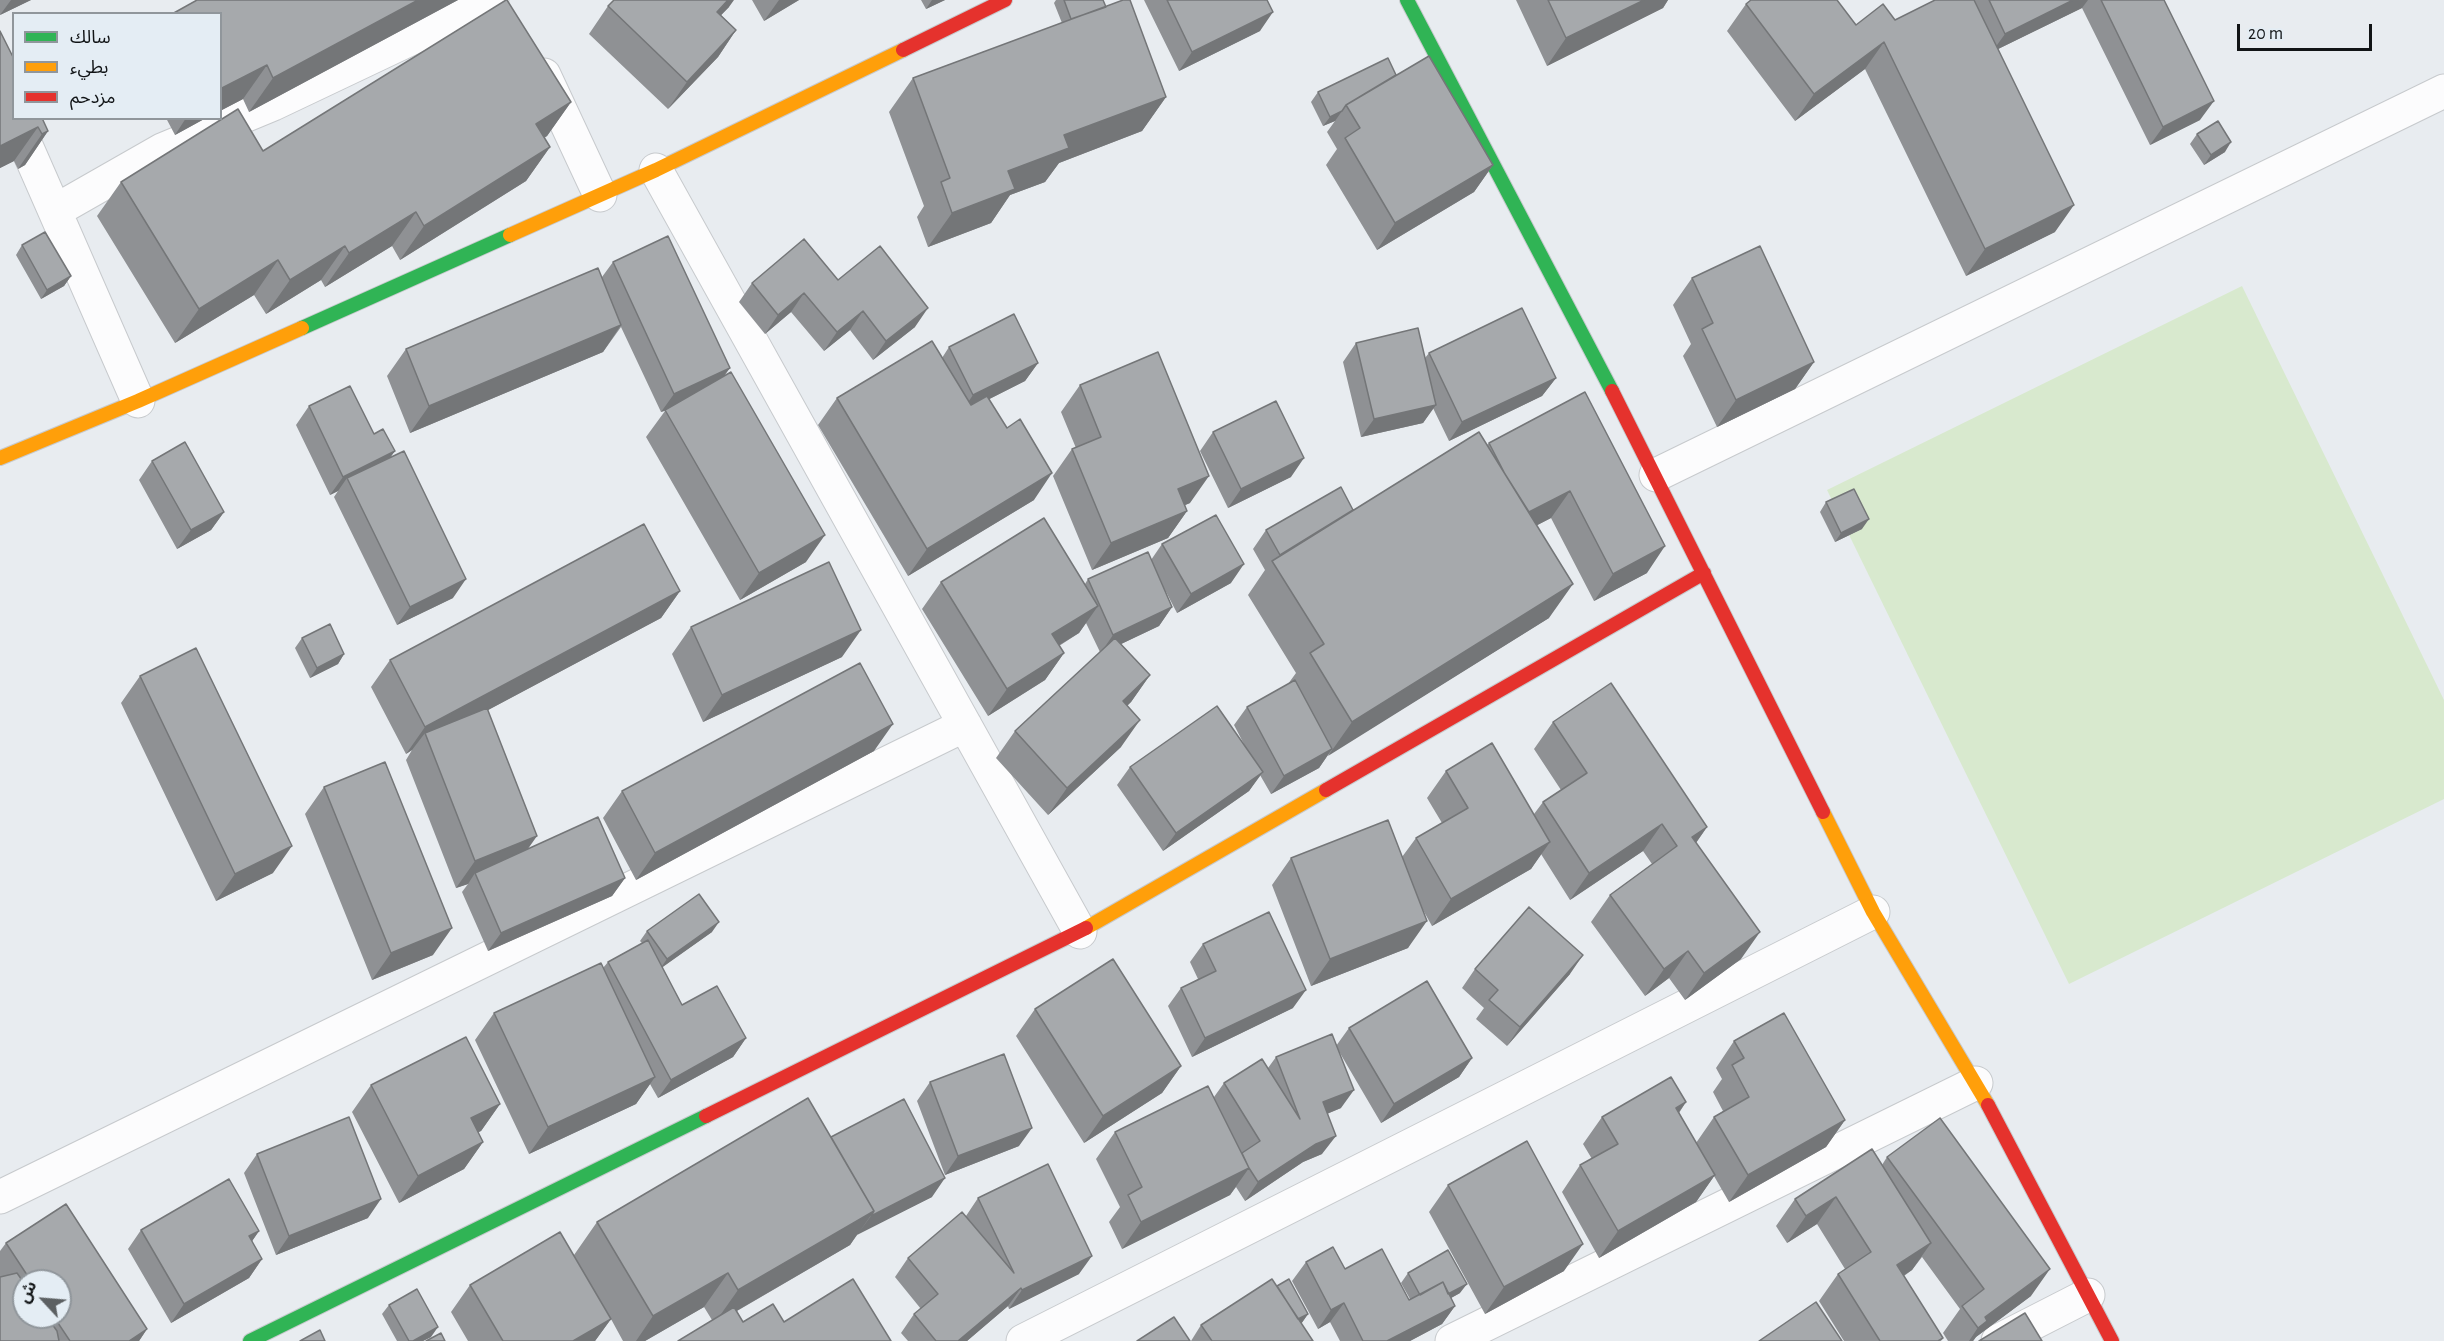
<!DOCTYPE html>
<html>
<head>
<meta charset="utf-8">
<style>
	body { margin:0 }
	#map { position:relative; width:2444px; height:1341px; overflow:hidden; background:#e8ecf0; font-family:"Alegreya Sans","Noto Sans Arabic",sans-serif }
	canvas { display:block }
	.legend { position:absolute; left:12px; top:12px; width:210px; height:108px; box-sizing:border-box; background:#e4edf4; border:2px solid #90969b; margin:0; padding:8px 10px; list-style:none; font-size:18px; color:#111416 }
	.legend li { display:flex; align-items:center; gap:12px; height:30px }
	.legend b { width:30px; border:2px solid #90969b }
	.north { position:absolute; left:12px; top:1269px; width:60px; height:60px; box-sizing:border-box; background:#e4edf4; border:2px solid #90969b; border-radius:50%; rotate:296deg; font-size:16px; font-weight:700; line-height:24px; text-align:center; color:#111416 }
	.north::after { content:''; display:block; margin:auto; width:21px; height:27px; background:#5c6062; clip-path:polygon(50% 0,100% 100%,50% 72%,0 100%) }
	.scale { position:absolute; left:2237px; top:24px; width:135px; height:27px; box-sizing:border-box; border:3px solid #111416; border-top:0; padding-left:8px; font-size:18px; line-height:21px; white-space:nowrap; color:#111416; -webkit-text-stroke:4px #e4edf4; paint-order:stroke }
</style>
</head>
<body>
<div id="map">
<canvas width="2444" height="1341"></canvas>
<ul class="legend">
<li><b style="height:8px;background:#30b455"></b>سالك</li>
<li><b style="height:8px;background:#ff9f0a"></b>بطيء</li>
<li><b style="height:8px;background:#e5322d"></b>مزدحم</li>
</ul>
<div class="north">ش</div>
<div class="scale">20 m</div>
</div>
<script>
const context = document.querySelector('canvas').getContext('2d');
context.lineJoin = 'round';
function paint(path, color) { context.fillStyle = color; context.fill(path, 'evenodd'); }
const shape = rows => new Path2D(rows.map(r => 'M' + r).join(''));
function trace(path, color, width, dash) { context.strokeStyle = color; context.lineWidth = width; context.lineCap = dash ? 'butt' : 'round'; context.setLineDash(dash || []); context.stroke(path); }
const green = shape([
	[2242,286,2444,700,2444,799,2069,984,1827,490]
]);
const street = shape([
	[544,75,600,195],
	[14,118,138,401],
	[656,170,1080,932],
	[55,211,162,150,273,104,492,0],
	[1656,475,2444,91],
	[0,1197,965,725],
	[1023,1341,1873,912],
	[1452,1341,1976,1083],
	[1998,1341,2088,1295]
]);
const fast = shape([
	[1407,0,1612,391],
	[302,328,510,235],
	[250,1341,706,1116]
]);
const slow = shape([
	[510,235,656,170,903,50],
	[0,458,138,401,302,328],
	[1823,812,1873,912,1988,1105],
	[1086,928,1326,790]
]);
const jam = shape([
	[903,50,1005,0],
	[1612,391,1823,812],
	[1326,790,1704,573],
	[1988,1105,2112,1341],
	[706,1116,1086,928]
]);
const wall = shape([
	[0,0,31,0,0,15],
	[197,0,458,0,249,112,243,99,220,111,220,14],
	[752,0,799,0,764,21],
	[921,0,945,0,926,9],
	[1056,0,1103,0,1106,7,1166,97,1142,131,1059,163,1045,182,1010,195,991,223,928,247,917,217,924,206,889,112,913,78,1062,23,1054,3],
	[1144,0,1267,0,1260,31,1179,71],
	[1516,0,1668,0,1663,8,1547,66],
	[1935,0,2164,0,2200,120,2150,145,2082,8,1998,49,2055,232,1966,276,1865,69,1795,121,1727,31,1746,4,1856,25,1895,20],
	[608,6,729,7,721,15,736,30,718,57,668,109,589,34],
	[0,31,48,131,25,165,18,169,14,161,0,168],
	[1396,75,1493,165,1474,192,1377,250,1326,165,1337,149,1327,132,1335,121,1323,126,1311,102,1318,92],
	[571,102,547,136,544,138,550,147,526,181,400,260,392,246,325,287,321,280,266,314,254,295,175,343,97,216,121,182,263,151],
	[166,118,206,118,175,135],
	[2197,134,2225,152,2204,165,2190,144],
	[22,245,71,276,64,286,41,299,16,255],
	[613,262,724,376,806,562,740,600,646,437,665,411,661,412,621,327,603,352,410,433,387,376,406,349,602,277],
	[1692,278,1814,362,1795,389,1717,427,1683,356,1691,344,1673,305],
	[838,280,915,327,873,360,850,330,824,351,791,312,765,334,739,302,752,283],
	[1356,343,1425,358,1429,353,1556,378,1542,396,1449,441,1433,408,1423,423,1361,437,1343,362],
	[949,347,1038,363,1025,381,989,399,1034,500,908,576,818,425,837,398,942,358],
	[1080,385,1190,503,1185,505,1187,511,1168,538,1092,570,1053,476,1072,449,1076,448,1061,412],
	[1585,392,1647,573,1594,601,1551,518,1537,525,1549,618,1328,755,1319,768,1271,794,1260,775,1249,791,1163,851,1117,785,1130,767,1246,748,1234,725,1247,707,1288,684,1296,673,1248,595,1265,570,1253,549,1266,530,1353,510,1487,445,1489,443],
	[309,406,374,434,395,451,390,457,453,598,397,625,334,497,338,491,330,495,296,425],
	[1213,432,1291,477,1228,508,1200,451],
	[152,461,224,512,211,530,177,549,139,480],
	[1826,502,1862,529,1835,542,1820,512],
	[1162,544,1231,583,1177,613,1165,590,1172,607,1159,626,1121,644,1150,675,1131,702,1127,706,1121,747,1048,815,996,758,1015,731,1100,652,1086,623,1079,633,1059,646,1064,653,1045,680,988,716,922,609,941,582,1085,584,1088,579,1151,560],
	[680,591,661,618,488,710,528,849,625,878,612,896,488,951,462,892,468,884,456,888,406,760,412,750,406,754,371,687,390,660],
	[691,627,842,657,703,722,672,654],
	[302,638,344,654,338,664,310,678,295,648],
	[140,676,273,873,216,901,121,703],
	[1553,722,1707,827,1696,843,1741,959,1685,1000,1669,978,1645,996,1591,922,1610,895,1652,864,1643,851,1570,900,1541,854,1531,869,1432,926,1423,910,1408,948,1311,986,1272,885,1291,858,1402,857,1416,838,1442,823,1427,798,1446,771,1534,814,1543,802,1561,790,1534,749],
	[874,751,636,880,603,818,622,791],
	[324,787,433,955,372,980,305,814],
	[647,931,712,932,662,967,682,1005,746,1038,733,1057,658,1098,650,1084,636,1104,529,1154,475,1040,494,1013,603,968,608,962,642,943,640,941],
	[1203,944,1293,1008,1192,1057,1168,1006,1181,988,1198,979,1190,962],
	[1475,969,1570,974,1507,1046,1476,1019,1484,1008,1462,988],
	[1035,1009,1181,1066,1162,1093,1084,1143,1016,1036],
	[1349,1028,1472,1058,1459,1077,1381,1123,1337,1048,1341,1108,1327,1114,1322,1154,1303,1162,1245,1201,1236,1187,1230,1195,1122,1249,1109,1222,1120,1207,1096,1159,1115,1132,1214,1097,1224,1083,1268,1068,1276,1057,1336,1046],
	[1734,1041,1845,1120,1826,1147,1729,1202,1714,1176,1696,1202,1599,1258,1562,1192,1580,1165,1592,1159,1583,1144,1602,1117,1686,1102,1679,1113,1696,1143,1714,1117,1723,1111,1713,1092,1722,1079,1716,1068],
	[930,1082,1019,1146,945,1175,917,1101],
	[371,1085,500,1104,481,1131,478,1132,483,1142,464,1169,399,1203,352,1112],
	[831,1137,932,1197,857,1234,850,1245,737,1311,743,1322,784,1322,891,1341,712,1320,704,1307,645,1341,623,1341,611,1319,595,1341,468,1341,451,1312,470,1285,574,1255,597,1222],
	[257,1154,368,1218,276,1255,244,1173],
	[1887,1157,2031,1296,1976,1337,1973,1341,1948,1341,1943,1333,1960,1309,1922,1257,1912,1270,1904,1276,1943,1338,1941,1341,1844,1341,1819,1301,1838,1274,1845,1269,1817,1224,1787,1243,1776,1226,1795,1199,1882,1165],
	[1448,1185,1564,1271,1485,1314,1429,1212],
	[978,1198,1079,1274,1009,1309,1008,1306,967,1341,908,1341,901,1333,914,1314,921,1309,895,1277,908,1258,966,1216],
	[66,1204,147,1329,139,1341,0,1341,0,1251,6,1243],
	[24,1281,60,1281,60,1317,24,1317],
	[141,1230,259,1231,252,1241,262,1259,249,1278,171,1323,128,1249],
	[1306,1262,1345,1269,1409,1300,1410,1299,1401,1283,1408,1273,1460,1293,1451,1298,1455,1306,1442,1324,1410,1341,1340,1341,1330,1322,1318,1329,1292,1281],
	[1277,1286,1308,1314,1301,1324,1313,1341,1191,1341,1201,1325],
	[389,1305,431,1337,423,1341,397,1341,382,1314]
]);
const shadedWall = shape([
	[11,0,31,0,0,15],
	[418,0,458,0,249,112,273,78],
	[728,0,734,0,729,7,698,39,717,12],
	[779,0,799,0,764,21],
	[932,0,945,0,926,9],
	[1644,0,1668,0,1663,8,1547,66,1566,38],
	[2073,0,2088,0,2082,8,1992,52,2005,34],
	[1273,12,1260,31,1179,71,1192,52],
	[736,30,718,57,668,109,687,82],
	[1884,42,1865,69,1795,121,1814,94],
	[267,65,243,99,220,111,220,89],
	[1166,97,1142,131,1059,163,1045,182,1010,195,991,223,928,247,952,213,1008,171,1064,135],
	[2214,101,2200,120,2150,145,2163,127],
	[571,102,547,136,512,158,536,124],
	[1342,111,1335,121,1323,126,1330,117],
	[186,118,206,118,175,135],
	[38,127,14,161,0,168,0,146],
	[48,131,25,165,18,169,42,134],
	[2231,142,2225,152,2204,165,2211,155],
	[550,147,526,181,400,260,424,226],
	[1493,165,1474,192,1377,250,1395,223],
	[2074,205,2055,232,1966,276,1985,249],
	[416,212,392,246,325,287,349,253],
	[345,246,321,280,266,314,290,280],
	[278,260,254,295,175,343,199,309],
	[71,276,64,286,41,299,47,290],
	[804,293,791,312,765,334,778,315],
	[928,308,915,327,873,360,886,341],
	[863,311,850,330,824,351,837,332],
	[621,325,603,352,410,433,429,406],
	[1814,362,1795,389,1717,427,1736,400],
	[1038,363,1025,381,960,414,973,395],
	[730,368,716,387,661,412,674,394],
	[1556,378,1542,396,1449,441,1462,422],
	[1436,405,1423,423,1361,437,1374,419],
	[395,451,381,470,347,478,338,491,330,495,343,477],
	[1304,458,1291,477,1228,508,1241,489],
	[1052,473,1034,500,908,576,927,549],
	[1209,476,1190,503,1159,516,1178,489],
	[1570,491,1551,518,1507,541,1526,514],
	[1187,511,1168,538,1092,570,1111,543],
	[224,512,211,530,177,549,191,530],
	[1869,519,1862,529,1835,542,1841,533],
	[825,535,806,562,740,600,759,573],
	[1665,546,1647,573,1594,601,1613,574],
	[1244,564,1231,583,1177,613,1191,594],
	[466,579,453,598,397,625,410,607],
	[1573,584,1549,618,1328,756,1352,722],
	[680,591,661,618,428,742,425,733,412,750,406,754,425,727],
	[1098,606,1079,633,1033,661,1052,634],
	[1172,607,1159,626,1100,654,1113,635],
	[861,630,842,657,703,722,722,695],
	[1064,653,1045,680,988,716,1007,689],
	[344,654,338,664,310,678,317,668],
	[1150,675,1131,702,1104,728,1123,701],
	[1140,720,1121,747,1048,815,1067,788],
	[893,724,874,751,636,880,655,853],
	[1332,749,1319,768,1271,794,1284,776],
	[1263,772,1249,791,1163,851,1176,833],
	[1662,824,1643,851,1570,900,1589,873],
	[1707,827,1688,854,1692,837],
	[537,836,518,863,475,873,468,884,456,888,475,861],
	[1550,842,1531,869,1432,926,1451,899],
	[292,846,273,873,216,901,235,874],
	[625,878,612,896,488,951,501,933],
	[1427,921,1408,948,1311,986,1330,959],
	[719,922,712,932,660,969,667,959],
	[452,928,433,955,372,980,391,953],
	[1760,932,1741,959,1685,1000,1704,973],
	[1688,951,1669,978,1645,996,1664,969],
	[1583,955,1570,974,1507,1046,1520,1027],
	[1306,990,1293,1008,1192,1057,1205,1038],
	[746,1038,733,1057,658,1098,671,1080],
	[1472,1058,1459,1077,1381,1123,1394,1104],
	[1181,1066,1162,1093,1084,1143,1103,1116],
	[655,1077,636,1104,529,1154,548,1127],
	[1354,1090,1341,1108,1309,1121,1323,1102],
	[1686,1102,1667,1129,1676,1108],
	[500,1104,481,1131,452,1145,471,1118],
	[1845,1120,1826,1147,1729,1202,1748,1175],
	[1032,1128,1019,1146,945,1175,958,1156],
	[1336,1136,1322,1154,1303,1162,1245,1201,1258,1182,1316,1144],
	[483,1142,464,1169,399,1203,418,1176],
	[1249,1168,1230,1195,1122,1249,1141,1222],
	[1715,1175,1696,1202,1599,1258,1618,1231],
	[945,1178,932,1197,857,1235,871,1216],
	[1836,1197,1817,1224,1787,1243,1806,1216],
	[381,1199,368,1218,276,1255,289,1236],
	[874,1211,850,1245,714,1324,738,1290],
	[259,1231,246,1250,249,1236],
	[1931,1243,1912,1270,1878,1292,1897,1265],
	[1583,1244,1564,1271,1485,1314,1504,1287],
	[1092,1256,1079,1274,1009,1309,1022,1290],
	[262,1259,249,1278,171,1323,184,1304],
	[2050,1269,2031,1296,1976,1337,1973,1341,1969,1341,1985,1317],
	[728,1273,704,1307,645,1341,636,1341,653,1316],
	[1467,1284,1460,1293,1433,1308,1440,1298],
	[1021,1288,1008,1306,967,1341,958,1341],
	[1344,1303,1330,1322,1318,1329,1331,1310],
	[1455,1306,1442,1324,1410,1341,1387,1341],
	[1308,1314,1301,1324,1283,1327],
	[611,1319,595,1341,573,1341],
	[438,1327,431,1337,423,1341,413,1341],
	[147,1329,139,1341,129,1341]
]);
const building = shape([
	[197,0,418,0,273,78,267,65,220,89,220,14,172,14,197,0],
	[506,0,507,0,571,102,536,124,550,147,424,226,416,212,349,253,345,246,290,280,278,260,199,309,121,182,238,109,263,151,506,0],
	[614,0,728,0,717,12,736,30,687,82,608,6,614,0],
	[1064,0,1103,0,1106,7,1071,19,1064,0],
	[1123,0,1130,0,1166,97,1064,135,1069,148,1008,171,1015,189,952,213,941,182,950,178,913,78,1123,0],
	[1167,0,1267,0,1273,12,1192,52,1167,0],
	[1548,0,1644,0,1566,38,1548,0],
	[1751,0,1837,0,1856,25,1883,4,1895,20,1935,0,1974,0,2074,205,1985,249,1884,42,1814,94,1746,4,1751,0],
	[1989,0,2073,0,2005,34,1989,0],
	[2101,0,2164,0,2214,101,2163,127,2101,0],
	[0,31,14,59,14,118,42,118,48,131,42,134,38,127,0,146,0,31],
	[1429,56,1493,165,1395,223,1345,138,1360,128,1346,105,1429,56],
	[1388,58,1396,75,1346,105,1342,111,1330,117,1318,92,1388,58],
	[2218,121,2231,142,2211,155,2197,134,2218,121],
	[45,232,71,276,47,290,22,245,45,232],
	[668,236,730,368,674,394,613,262,668,236],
	[804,239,838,280,880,246,928,308,886,341,863,311,837,332,804,293,778,315,752,283,804,239],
	[1760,246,1814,362,1736,400,1702,329,1713,323,1692,278,1760,246],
	[598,268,621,325,429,406,406,349,598,268],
	[1522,308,1556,378,1462,422,1429,353,1522,308],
	[1014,314,1038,363,973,395,949,347,1014,314],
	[1418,328,1436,405,1374,419,1356,343,1418,328],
	[932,341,971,405,987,396,1007,428,1020,419,1052,473,927,549,837,398,932,341],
	[1158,352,1209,476,1178,489,1187,511,1111,543,1072,449,1101,437,1080,385,1158,352],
	[731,372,825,535,759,573,665,410,731,372],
	[350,386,374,434,383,429,395,451,343,477,309,406,350,386],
	[1585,392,1665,546,1613,574,1570,491,1529,512,1505,474,1489,443,1585,392],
	[1276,401,1304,458,1241,489,1213,432,1276,401],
	[1479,432,1573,584,1352,722,1310,653,1324,644,1272,561,1479,432],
	[185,442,224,512,191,530,152,461,185,442],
	[404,451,466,579,410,607,347,478,404,451],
	[1341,487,1353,510,1280,555,1266,530,1341,487],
	[1854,489,1869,519,1841,533,1826,502,1854,489],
	[1216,515,1244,564,1191,594,1162,544,1216,515],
	[1044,518,1098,606,1052,634,1064,653,1007,689,941,582,1044,518],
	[644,524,680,591,425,727,390,660,644,524],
	[1148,552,1172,607,1113,635,1088,579,1148,552],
	[829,562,861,630,722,695,691,627,829,562],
	[330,624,344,654,317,668,302,638,330,624],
	[1115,638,1150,675,1123,701,1140,720,1067,788,1015,731,1115,638],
	[196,648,292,846,235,874,140,676,196,648],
	[860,663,893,724,655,853,622,791,860,663],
	[1295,680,1332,749,1284,776,1247,707,1295,680],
	[1611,683,1707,827,1692,837,1760,932,1704,973,1688,951,1664,969,1610,895,1677,846,1662,824,1589,873,1543,802,1587,773,1553,722,1611,683],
	[1217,706,1263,772,1176,833,1130,767,1217,706],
	[487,708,537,836,475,861,425,733,487,708],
	[1492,743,1550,842,1451,899,1416,838,1468,808,1446,771,1492,743],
	[385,762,452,928,391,953,324,787,385,762],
	[598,817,625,878,501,933,475,873,598,817],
	[1388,820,1427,921,1330,959,1291,858,1388,820],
	[699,894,719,922,667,959,647,931,699,894],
	[1529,907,1583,955,1520,1027,1489,1000,1498,990,1475,969,1529,907],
	[1269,912,1306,990,1205,1038,1181,988,1216,971,1203,944,1269,912],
	[648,940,682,1005,717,986,746,1038,671,1080,608,962,648,940],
	[1113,959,1181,1066,1103,1116,1035,1009,1113,959],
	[601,963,655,1077,548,1127,494,1013,601,963],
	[1427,981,1472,1058,1394,1104,1349,1028,1427,981],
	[1784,1013,1845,1120,1748,1175,1714,1117,1749,1097,1732,1065,1744,1058,1734,1041,1784,1013],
	[1332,1034,1354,1090,1323,1102,1336,1136,1316,1144,1258,1182,1249,1168,1242,1153,1260,1141,1224,1083,1262,1059,1300,1119,1276,1057,1332,1034],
	[466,1037,500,1104,471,1118,483,1142,418,1176,371,1085,466,1037],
	[1004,1054,1032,1128,958,1156,930,1082,1004,1054],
	[1671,1077,1686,1102,1676,1108,1715,1175,1618,1231,1580,1165,1618,1144,1602,1117,1671,1077],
	[1208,1086,1249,1168,1141,1222,1128,1195,1142,1187,1115,1132,1208,1086],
	[808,1098,874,1211,738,1290,728,1273,653,1316,597,1222,808,1098],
	[904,1099,945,1178,871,1216,874,1211,831,1137,904,1099],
	[349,1117,381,1199,289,1236,257,1154,349,1117],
	[1940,1118,2050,1269,1985,1317,1987,1321,1978,1328,1962,1306,1984,1289,1887,1157,1940,1118],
	[1527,1141,1583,1244,1504,1287,1448,1185,1527,1141],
	[1872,1149,1931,1243,1897,1265,1943,1338,1938,1341,1880,1341,1838,1274,1871,1252,1836,1197,1806,1216,1795,1199,1872,1149],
	[1048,1164,1092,1256,1022,1290,1021,1288,958,1341,936,1341,914,1314,938,1294,908,1258,962,1212,1014,1273,978,1198,1048,1164],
	[229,1179,259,1231,249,1236,262,1259,184,1304,141,1230,229,1179],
	[66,1204,147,1329,129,1341,70,1341,54,1317,60,1317,60,1281,31,1281,6,1243,66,1204],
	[560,1232,611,1319,573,1341,503,1341,470,1285,560,1232],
	[1333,1247,1345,1269,1382,1249,1409,1300,1443,1282,1455,1306,1387,1341,1363,1341,1344,1303,1331,1310,1306,1262,1333,1247],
	[1448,1250,1467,1284,1448,1294,1443,1282,1420,1295,1408,1273,1448,1250],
	[17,1273,24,1283,24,1317,47,1317,57,1331,59,1341,0,1341,0,1277,17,1273],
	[853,1279,891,1341,678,1341,734,1307,743,1322,773,1304,784,1322,853,1279],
	[1272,1279,1313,1341,1212,1341,1201,1325,1272,1279],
	[1289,1279,1308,1314,1298,1319,1277,1286,1289,1279],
	[417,1289,438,1327,413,1341,409,1341,389,1305,417,1289],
	[1816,1302,1842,1341,1759,1341,1816,1302],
	[2025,1313,2042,1341,1979,1341,2025,1313],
	[1174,1317,1190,1341,1137,1341,1174,1317],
	[320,1330,325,1341,300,1341,320,1330],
	[441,1333,445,1341,426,1341,441,1333]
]);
paint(green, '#d8e9ce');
trace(street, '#c7cacd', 35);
trace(fast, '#c7cacd', 16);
trace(slow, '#c7cacd', 16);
trace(jam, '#c7cacd', 16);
trace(street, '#fcfcfd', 33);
trace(fast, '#30b455', 14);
trace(slow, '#ff9f0a', 14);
trace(jam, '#e5322d', 14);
paint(wall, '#8f9194');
paint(shadedWall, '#747678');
paint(building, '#a6a9ac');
trace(building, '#747678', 1.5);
</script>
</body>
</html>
